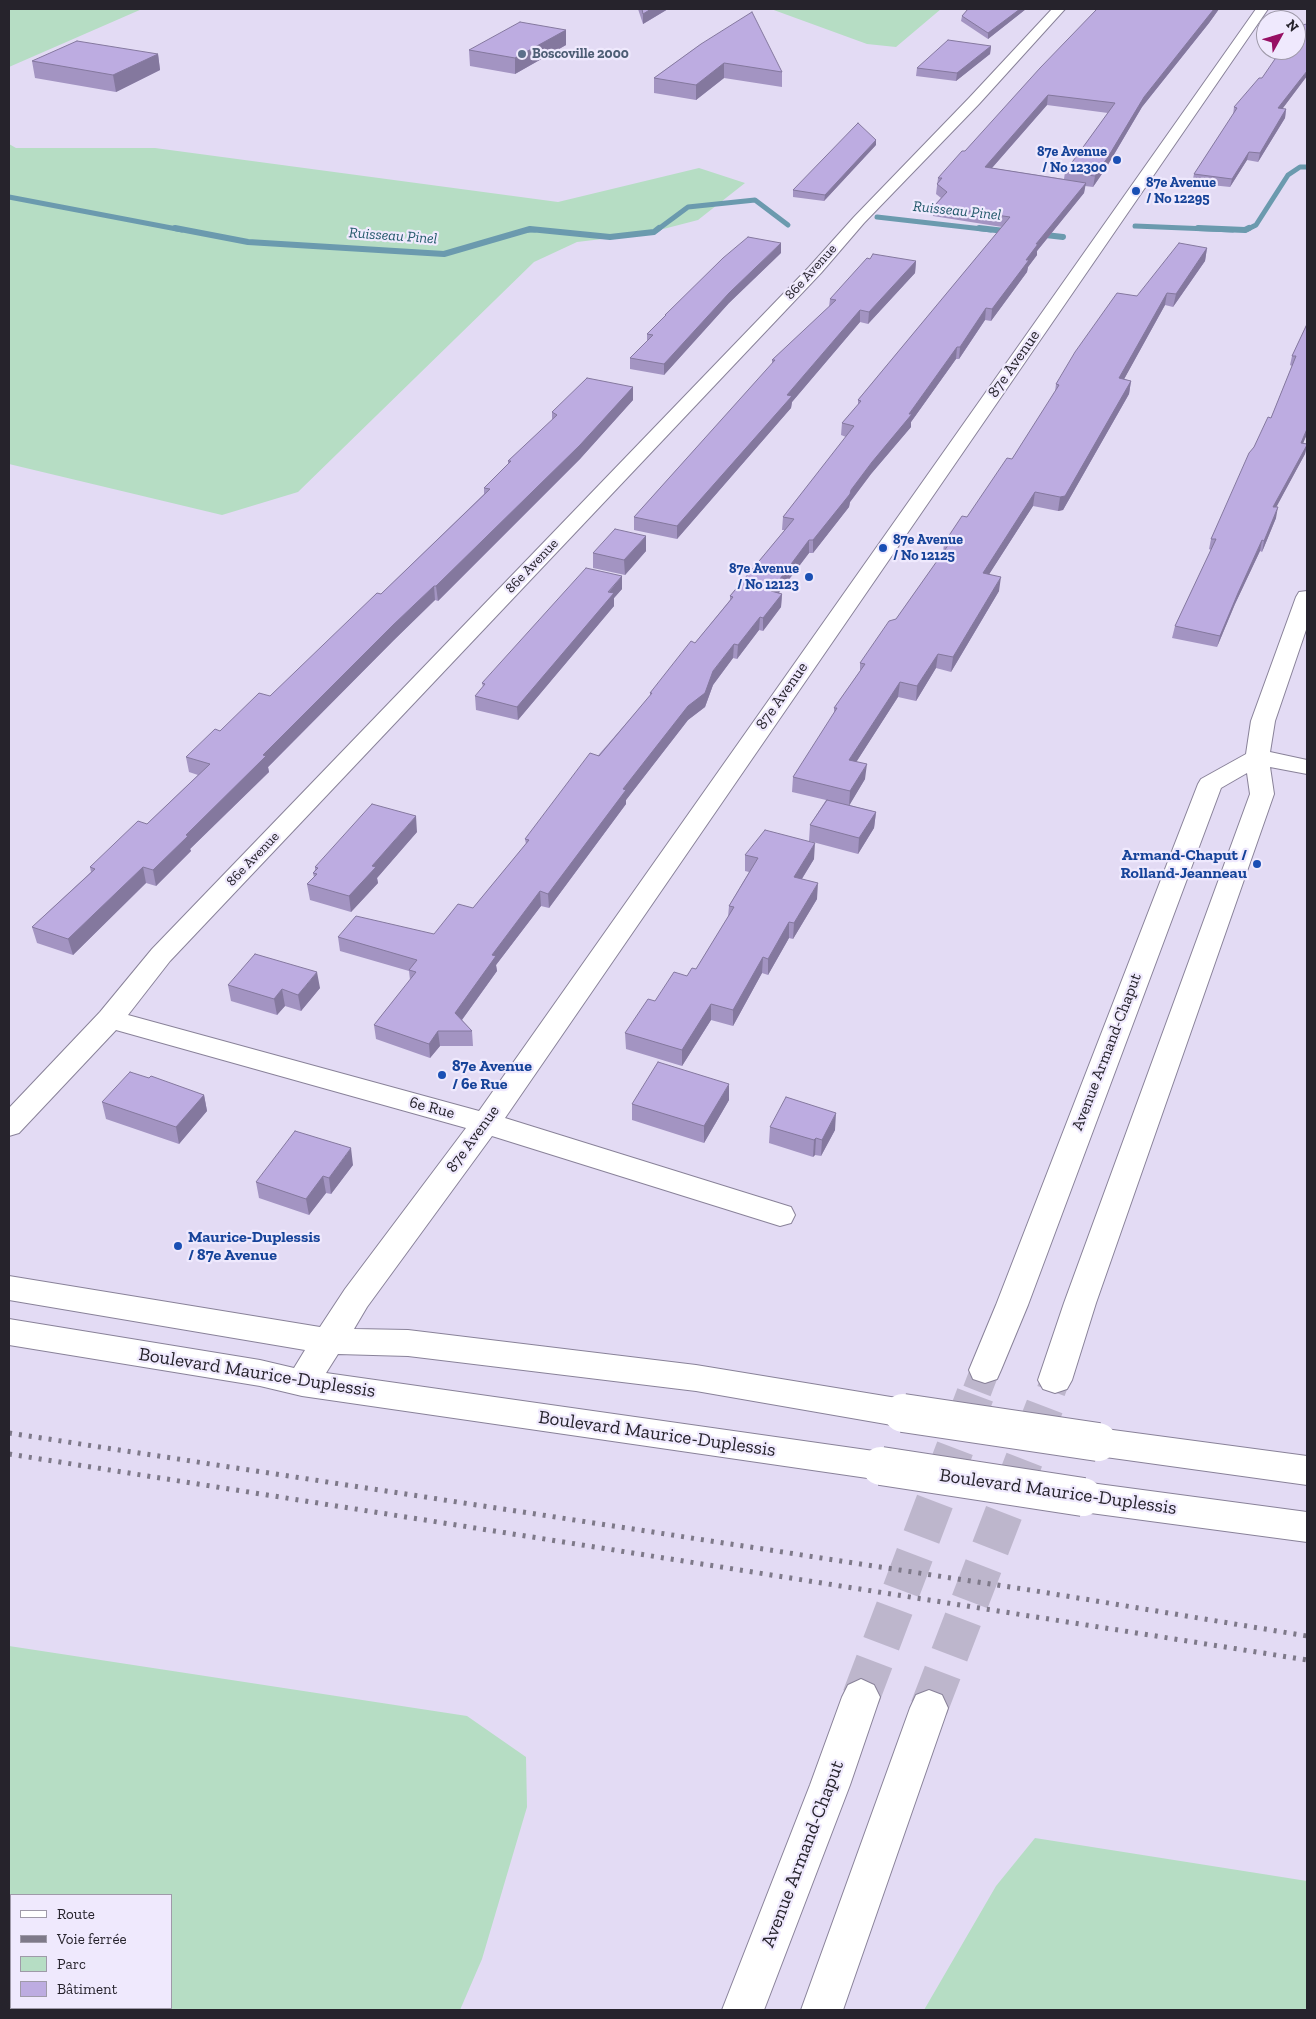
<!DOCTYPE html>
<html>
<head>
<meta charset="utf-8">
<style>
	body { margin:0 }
	#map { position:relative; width:1316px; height:2019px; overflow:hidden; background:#e3dbf4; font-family:"Zilla Slab",serif }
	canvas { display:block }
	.frame { position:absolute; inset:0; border:10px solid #26232c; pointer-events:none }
	.legend { position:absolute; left:10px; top:1894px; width:162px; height:115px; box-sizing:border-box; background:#efe9fd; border:1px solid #9f9aa9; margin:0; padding:6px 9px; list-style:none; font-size:15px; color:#26232c }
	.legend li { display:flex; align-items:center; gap:10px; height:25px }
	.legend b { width:25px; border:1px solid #9f9aa9 }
	.north { position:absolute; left:1256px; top:10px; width:50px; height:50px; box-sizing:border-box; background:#efe9fd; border:1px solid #9f9aa9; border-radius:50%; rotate:51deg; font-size:14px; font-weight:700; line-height:20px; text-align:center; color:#26232c }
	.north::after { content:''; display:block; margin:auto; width:18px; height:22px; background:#970f64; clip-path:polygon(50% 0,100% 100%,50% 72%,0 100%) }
</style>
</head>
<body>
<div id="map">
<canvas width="1316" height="2019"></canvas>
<div class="frame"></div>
<ul class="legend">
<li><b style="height:6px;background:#fff"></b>Route</li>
<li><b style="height:6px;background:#7e7989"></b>Voie ferrée</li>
<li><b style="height:14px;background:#b6ddc4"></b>Parc</li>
<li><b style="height:14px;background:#bdace1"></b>Bâtiment</li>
</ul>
<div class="north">N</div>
</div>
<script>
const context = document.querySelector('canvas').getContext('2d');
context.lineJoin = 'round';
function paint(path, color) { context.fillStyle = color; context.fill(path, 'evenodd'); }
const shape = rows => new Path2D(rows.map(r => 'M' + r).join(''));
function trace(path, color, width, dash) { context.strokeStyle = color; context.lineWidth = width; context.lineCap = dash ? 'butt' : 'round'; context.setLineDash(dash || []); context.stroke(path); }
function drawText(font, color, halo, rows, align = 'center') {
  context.font = font + ' "Zilla Slab",serif'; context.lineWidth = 4.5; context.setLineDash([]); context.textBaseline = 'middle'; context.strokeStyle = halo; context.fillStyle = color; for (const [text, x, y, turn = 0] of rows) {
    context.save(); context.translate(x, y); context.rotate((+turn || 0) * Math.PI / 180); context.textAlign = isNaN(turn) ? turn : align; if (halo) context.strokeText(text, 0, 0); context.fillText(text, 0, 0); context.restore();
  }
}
const green = shape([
	[9,9,142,9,9,67],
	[771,9,941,9,896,47,867,44],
	[9,144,16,148,155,148,558,202,699,168,745,183,698,220,644,234,577,242,534,262,298,492,222,515,9,464],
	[9,1646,467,1716,526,1757,527,1807,482,1959,460,2010,9,2010],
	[171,1895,171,2008,11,2008,11,1895],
	[1035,1838,1307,1881,1307,2010,924,2010,996,1886]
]);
const streamFar1 = shape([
	[9,197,182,230],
	[877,217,991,230],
	[1135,226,1233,230],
	[528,230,535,230],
	[657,230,688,207,755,200,788,225],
	[1246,230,1256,225,1288,175,1300,167,1307,167]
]);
const stream = shape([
	[175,228,248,242,444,254,530,229,610,237,654,232,659,228],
	[979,228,1013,232],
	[1198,228,1245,230,1249,228],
	[1037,234,1063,237]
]);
const minorTunnelFar1 = shape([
	[977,1391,985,1370],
	[1051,1391,1055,1380]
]);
const minorTunnel = shape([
	[861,1697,977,1390],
	[929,1708,1051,1390]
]);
const minor = shape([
	[1052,9,1065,9,979,104,864,223,821,273,170,961,128,1015,479,1111,1256,9,1268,9,505,1118,791,1207,795,1215,791,1223,780,1226,492,1136,367,1307,354,1329,408,1330,696,1365,903,1399,915,1403,920,1413,915,1423,903,1427,696,1391,408,1356,338,1354,326,1373,881,1452,893,1456,898,1466,893,1476,881,1480,302,1396,260,1386,9,1345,9,1319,260,1360,294,1368,305,1350,9,1300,9,1276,320,1327,345,1289,466,1128,116,1030,19,1133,9,1136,9,1108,100,1012,152,949,809,267,854,217,969,98,1052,9],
	[1307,591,1307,627,1275,721,1270,752,1307,760,1307,774,1270,767,1274,794,1096,1303,1072,1380,1067,1389,1055,1393,1043,1389,1038,1380,1064,1303,1250,794,1247,773,1221,788,1028,1305,1001,1370,997,1379,985,1383,973,1379,969,1370,996,1305,1198,784,1201,779,1246,754,1251,721,1296,597,1299,592,1307,591],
	[1098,1428,1307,1456,1307,1485,1098,1456,1086,1452,1081,1442,1086,1432,1098,1428],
	[1083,1482,1307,1512,1307,1542,1083,1512,1071,1507,1066,1497,1071,1487,1083,1482],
	[861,1679,874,1685,880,1697,850,1785,764,2010,722,2010,810,1785,842,1697,848,1685,861,1679],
	[929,1690,942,1695,948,1708,843,2010,801,2010,910,1708,916,1695,929,1690]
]);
const rail = shape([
	[9,1433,1036,1591,1307,1636],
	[9,1454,1307,1660]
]);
const minorBridge = shape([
	[903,1413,1098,1442],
	[881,1466,1083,1497]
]);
const wall = shape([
	[638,9,668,9,643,24],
	[968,9,1026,9,988,39,961,21,962,16],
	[1097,9,1219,9,1209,23,1142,107,1106,168,1093,187,1085,186,1084,193,1037,251,1037,255,1028,267,1027,272,991,321,985,320,959,359,956,359,911,422,911,427,871,474,850,502,849,507,813,553,809,553,779,593,782,594,781,607,763,631,759,630,737,659,733,658,713,685,705,707,688,720,626,800,626,804,549,908,541,906,496,965,497,971,462,1020,472,1031,473,1046,440,1046,430,1058,376,1039,374,1025,410,980,409,971,340,951,338,937,434,934,473,908,526,844,525,839,650,696,650,693,695,643,730,600,730,596,785,530,782,530,783,517,846,437,841,435,842,423,858,405,858,400,1002,227,933,216,934,206,941,198,936,194,938,178,965,151],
	[1047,105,1108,113,1065,172,1064,179,992,168],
	[566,30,566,45,515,74,470,66,469,50],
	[701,44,782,72,782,87,724,78,696,100,654,93,654,78],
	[991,46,990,54,956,81,916,76,917,68],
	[158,54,160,70,116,92,35,78,32,61],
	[1307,76,1282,109,1286,109,1285,118,1258,162,1247,160,1230,187,1192,183,1194,174,1233,115,1234,107],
	[876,145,824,201,793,197,793,190],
	[1207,248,1205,261,1173,307,1165,305,1124,379,1131,381,1129,394,1063,510,1058,511,1033,506,989,574,999,591,951,672,936,668,916,701,898,697,856,762,865,779,849,805,876,812,874,828,858,854,809,841,810,825,826,800,792,792,793,777,834,714,834,708,860,671,860,663,896,619,943,553,944,543,967,517,1012,459,1055,392,1056,384,1137,296],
	[781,253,729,303,664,375,630,369,630,358,647,341,647,334,665,317,665,315],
	[916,261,915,273,868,324,860,322,792,402,791,408,677,539,634,530,634,517,772,364,772,360,829,307,830,299],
	[1307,324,1307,434,1303,443,1307,444,1305,454,1276,507,1276,518,1262,552,1260,551,1235,604,1217,647,1172,638,1175,626,1211,550,1209,549,1211,539,1254,447,1271,418,1292,366,1290,365,1292,356],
	[633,387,633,400,580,459,438,601,435,600,394,640,275,760,268,767,269,772,190,849,191,851,156,886,146,883,73,955,37,943,32,927,91,872,90,867,147,824,198,775,189,772,186,757,220,731,270,696,381,594,484,494,484,488,508,464,508,461,552,420,552,412],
	[646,551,625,575,593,568,593,553],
	[622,576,622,589,614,598,614,606,518,720,476,710,475,696,483,687,482,683],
	[417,832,377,878,378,883,351,912,310,900,307,884,314,877,313,873,315,870,315,867],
	[745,855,814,859,802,879,817,899,793,939,789,938,768,975,762,973,733,1026,711,1020,682,1066,626,1049,625,1033,655,1001,696,969,728,917,729,906,749,872,745,871],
	[228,985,320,988,301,1011,285,1006,277,1015,231,1001],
	[149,1078,204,1095,207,1111,179,1144,106,1119,102,1102],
	[729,1100,704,1143,632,1120,632,1104],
	[770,1127,835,1130,821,1156,815,1155,813,1157,769,1143],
	[353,1165,331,1194,326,1193,309,1215,259,1198,256,1182]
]);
const shadedWall = shape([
	[651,9,668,9,643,24,643,14],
	[1020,9,1026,9,988,39,988,33],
	[1214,9,1219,9,1209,23,1142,107,1106,168,1093,187,1095,176,1144,97],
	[566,30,566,45,515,74,515,58],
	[991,46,990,54,956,81,957,73],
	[158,54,160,70,116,92,113,75],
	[724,63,724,78,696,100,696,85],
	[1307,71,1307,76,1277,116,1278,108],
	[1048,95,1047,105,984,177,985,167],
	[1286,109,1285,118,1258,162,1260,153],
	[876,140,876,145,824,201,825,195],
	[1249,152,1247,160,1230,187,1232,179],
	[1086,183,1084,193,1037,251,1037,255,1028,267,1027,272,991,321,992,309,1036,244],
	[781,243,781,253,729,303,664,375,664,364,729,293],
	[1207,248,1205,261,1173,307,1176,294],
	[916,261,915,273,868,324,869,312],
	[1167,293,1165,305,1117,392,1119,378],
	[986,308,985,320,959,359,960,347],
	[860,310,860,322,792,402,791,408,677,539,677,526,787,395],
	[957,347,956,359,911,422,911,427,871,474,850,502,849,507,813,553,813,540,872,462,909,414],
	[1131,381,1129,394,1063,510,1058,511,1060,497],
	[633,387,633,400,580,459,438,601,436,586],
	[1307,429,1307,434,1299,453,1301,443],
	[1307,445,1305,454,1271,517,1273,507],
	[1035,492,1033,506,981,587,983,573],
	[1278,507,1276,518,1262,552,1264,541],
	[646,536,646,551,625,575,624,560],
	[809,540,809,553,770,604,771,591],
	[1262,540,1260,551,1235,604,1217,647,1220,636,1238,593],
	[622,576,622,589,614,598,614,606,518,720,517,707],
	[1001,577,999,591,951,672,953,657],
	[434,586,435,600,394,640,275,760,268,767,269,772,190,849,191,851,156,886,153,870,263,755,393,625],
	[782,594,781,607,763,631,763,618],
	[760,617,759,630,737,659,738,645],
	[734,644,733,658,713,685,705,707,688,720,626,800,626,804,549,908,548,894,623,789],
	[938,654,936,668,916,701,917,686],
	[900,682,898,697,848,775,849,760],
	[867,764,865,779,849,806,850,791],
	[876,812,874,828,858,854,859,838],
	[416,816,417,832,377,878,378,883,351,912,349,896,372,866],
	[815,843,814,859,793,893,794,877],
	[143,867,146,883,73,955,68,939],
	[818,883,817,899,793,939,794,923],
	[540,891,541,906,496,965,497,971,456,1028,455,1013,492,955],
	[789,922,789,938,768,975,768,959],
	[763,957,762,973,733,1026,733,1010],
	[317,972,320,988,301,1011,298,995],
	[282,989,285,1006,277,1015,274,999],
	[711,1004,711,1020,682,1066,682,1050],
	[438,1031,440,1046,430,1058,429,1044],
	[729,1084,729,1100,704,1143,704,1126],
	[204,1095,207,1111,179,1144,176,1127],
	[836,1113,835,1130,821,1156,822,1140],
	[816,1138,815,1155,813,1157,814,1140],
	[351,1148,353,1165,331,1194,329,1178],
	[323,1176,326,1193,309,1215,306,1199]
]);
const building = shape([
	[642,9,651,9,643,14,642,9],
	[968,9,1020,9,988,33,962,16,968,9],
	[1097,9,1214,9,1144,97,1108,157,1095,176,1065,172,1115,103,1048,95,985,167,1086,183,1036,244,1038,244,1026,260,1029,260,992,309,986,308,960,347,957,347,909,414,912,414,872,462,851,490,850,494,813,540,809,540,771,591,782,594,763,618,760,617,738,645,734,644,713,671,705,693,688,706,623,789,626,790,548,894,540,891,492,955,496,956,455,1013,472,1031,438,1031,429,1044,374,1025,416,972,409,970,417,960,338,937,356,916,434,934,458,904,473,908,529,840,525,839,590,753,599,756,652,693,650,693,691,641,695,643,733,597,730,596,794,519,783,517,854,426,842,423,861,401,858,400,1010,217,934,206,947,192,937,184,942,178,938,178,962,151,965,151,1040,68,1097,9],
	[752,12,782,72,724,63,696,85,654,78,701,44,752,12],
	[520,22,566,30,515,58,469,50,520,22],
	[1307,24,1307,71,1278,108,1286,109,1260,153,1249,152,1232,179,1194,174,1237,108,1234,107,1259,78,1262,78,1275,59,1281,50,1296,50,1296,26,1307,24],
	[948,40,991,46,957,73,917,68,948,40],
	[77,41,158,54,113,75,32,61,77,41],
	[858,123,876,140,825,195,793,190,858,123],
	[748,237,781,243,729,293,664,364,630,358,653,335,647,334,666,315,665,315,723,258,748,237],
	[1179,243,1207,248,1176,294,1167,293,1119,378,1131,381,1065,496,1060,497,1035,492,983,573,1001,577,953,657,938,654,917,686,900,682,849,760,867,764,850,791,793,777,837,708,834,708,865,664,860,663,889,621,896,619,949,544,944,543,962,516,967,517,1007,458,1012,459,1059,385,1056,384,1075,352,1117,293,1137,296,1179,243],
	[873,254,916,261,869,312,860,310,787,395,792,396,677,526,634,517,775,360,772,360,836,300,830,299,867,258,870,259,873,254],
	[1307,324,1307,429,1301,443,1307,444,1307,445,1273,507,1278,507,1264,541,1262,540,1238,593,1220,636,1175,626,1216,539,1211,539,1249,453,1254,447,1268,417,1271,418,1296,356,1292,356,1307,324],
	[587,378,633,387,580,445,436,586,434,586,393,625,263,755,266,756,186,835,188,836,153,870,143,867,68,939,32,927,95,869,90,867,138,821,147,824,210,764,186,757,215,729,220,731,259,693,270,696,377,593,381,594,490,489,484,488,511,461,508,461,557,415,552,412,587,378],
	[615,529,646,536,624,560,593,553,615,529],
	[586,568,622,576,608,592,614,593,517,707,475,696,485,684,482,683,586,568],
	[827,800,876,812,859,838,810,825,827,800],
	[372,804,416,816,372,866,376,867,349,896,307,884,317,874,313,873,318,868,315,867,372,804],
	[765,830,815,843,794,877,818,883,794,923,789,922,768,959,763,957,733,1010,711,1004,682,1050,625,1033,648,999,655,1001,674,972,687,976,692,968,696,969,734,907,729,906,758,858,745,855,765,830],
	[255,954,317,972,298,995,282,989,274,999,228,985,255,954],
	[658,1062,729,1084,704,1126,632,1104,658,1062],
	[130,1072,149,1078,151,1076,204,1095,176,1127,102,1102,130,1072],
	[786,1097,836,1113,822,1140,816,1138,814,1140,770,1127,786,1097],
	[295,1131,351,1148,329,1178,323,1176,306,1199,256,1182,295,1131]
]);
const markers = [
	[522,54,5,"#5c6f8a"],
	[1117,160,5,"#1a4fb4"],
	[1136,191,5,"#1a4fb4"],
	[883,548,5,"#1a4fb4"],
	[809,577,5,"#1a4fb4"],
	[1257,864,5,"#1a4fb4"],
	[442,1075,5,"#1a4fb4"],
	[178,1246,5,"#1a4fb4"]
];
const farServicenames = [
	["Boscoville 2000",532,54]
];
const farTransitnames = [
	["87e Avenue",1107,152],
	["/ No 12300",1107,168],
	["87e Avenue",1146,183,"left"],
	["/ No 12295",1146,199,"left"],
	["87e Avenue",893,540,"left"],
	["/ No 12125",893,556,"left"],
	["87e Avenue",799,569],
	["/ No 12123",799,585]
];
const farStreetnames = [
	["86e Avenue",811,272,-48],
	["86e Avenue",532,566,-46],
	["86e Avenue",253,859,-46]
];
const farWaternames = [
	["Ruisseau Pinel",957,211,6],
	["Ruisseau Pinel",393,236,4]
];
const streetNames = [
	["87e Avenue",1014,364,-55],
	["87e Avenue",782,696,-55],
	["Avenue Armand-Chaput",1107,1052,-69],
	["6e Rue",432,1108,15],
	["87e Avenue",473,1139,-54]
];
const transitNames = [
	["Armand-Chaput /",1247,855,"right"],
	["Rolland-Jeanneau",1247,873,"right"],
	["87e Avenue",452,1066],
	["/ 6e Rue",452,1084],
	["Maurice-Duplessis",188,1237],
	["/ 87e Avenue",188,1255]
];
const nearStreetnames = [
	["Boulevard Maurice-Duplessis",257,1373,9],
	["Boulevard Maurice-Duplessis",657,1434,8],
	["Boulevard Maurice-Duplessis",1058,1492,8],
	["Avenue Armand-Chaput",803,1854,-69]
];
paint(green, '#b6ddc4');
trace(streamFar1, '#6b9aae', 5);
trace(stream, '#6b9aae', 6);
trace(minorTunnelFar1, '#bdb6cc', 29, [29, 14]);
trace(minorTunnel, '#bdb6cc', 38, [38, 19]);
trace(minor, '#898299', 2);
paint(minor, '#fff');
trace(rail, '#7e7989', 5, [3, 7]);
trace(minorBridge, '#898299', 40, []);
trace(minorBridge, '#fff', 38);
paint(wall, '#a394c2');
paint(shadedWall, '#84789e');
paint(building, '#bdace1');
trace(building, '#84789e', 1);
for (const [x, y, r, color] of markers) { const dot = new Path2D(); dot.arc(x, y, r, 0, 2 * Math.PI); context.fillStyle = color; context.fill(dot); trace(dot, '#efe9fd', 2); }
drawText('bold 14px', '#4e5e75', '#efe9fd', farServicenames, 'left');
drawText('bold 14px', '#164399', '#efe9fd', farTransitnames, 'right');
drawText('14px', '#26232c', '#efe9fd', farStreetnames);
drawText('italic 15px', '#205769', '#efe9fd', farWaternames);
drawText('16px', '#26232c', '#efe9fd', streetNames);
drawText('bold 16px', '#164399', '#efe9fd', transitNames, 'left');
drawText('19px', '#26232c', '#efe9fd', nearStreetnames);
</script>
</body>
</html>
